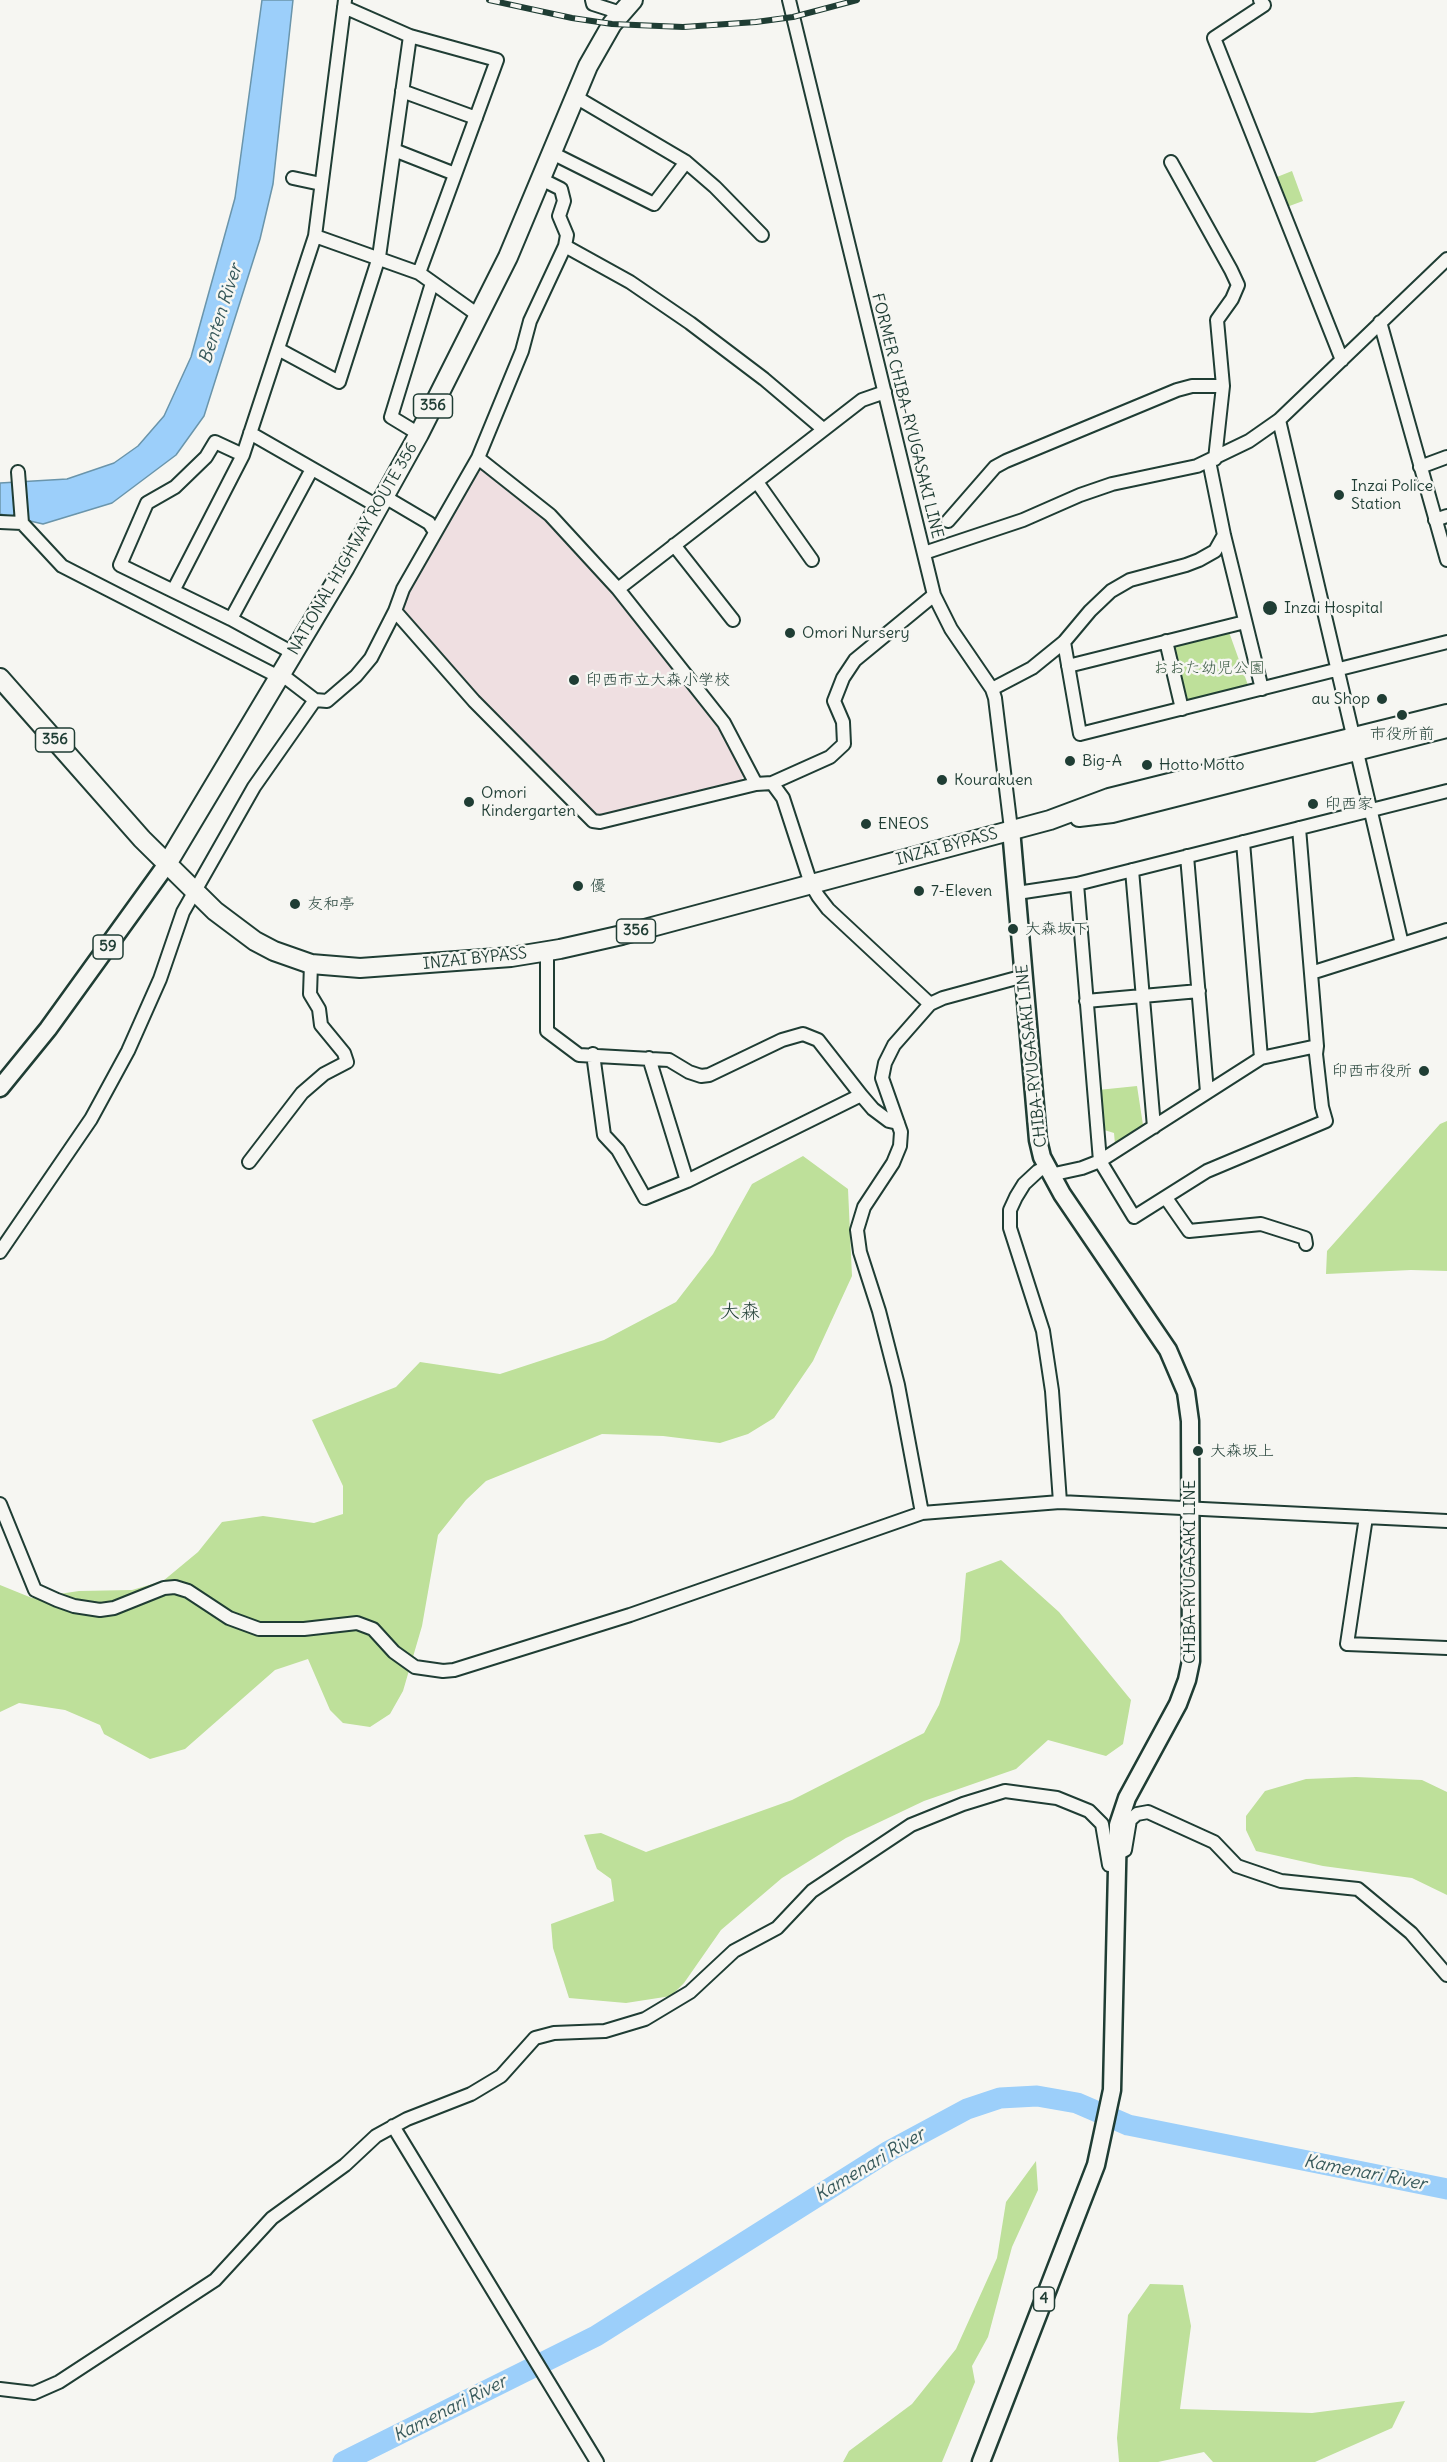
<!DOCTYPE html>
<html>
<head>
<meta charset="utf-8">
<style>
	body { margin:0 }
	canvas { display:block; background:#f6f6f2 }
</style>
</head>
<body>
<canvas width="1447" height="2462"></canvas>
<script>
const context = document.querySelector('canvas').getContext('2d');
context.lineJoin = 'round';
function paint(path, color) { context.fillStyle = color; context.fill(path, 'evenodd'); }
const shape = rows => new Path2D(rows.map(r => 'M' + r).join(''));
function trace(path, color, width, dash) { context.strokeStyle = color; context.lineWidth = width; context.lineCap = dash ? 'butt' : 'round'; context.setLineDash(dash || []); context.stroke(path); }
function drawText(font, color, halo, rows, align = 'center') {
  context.font = font + ' Delius,"Klee One",sans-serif'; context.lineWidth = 5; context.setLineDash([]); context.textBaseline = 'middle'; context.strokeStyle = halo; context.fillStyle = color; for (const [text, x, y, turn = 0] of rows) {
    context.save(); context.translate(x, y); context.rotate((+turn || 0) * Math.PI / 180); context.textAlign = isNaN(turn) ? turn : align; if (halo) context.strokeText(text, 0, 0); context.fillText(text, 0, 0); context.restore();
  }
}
const built = shape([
	[484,467,557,526,566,542,597,573,717,721,744,775,739,784,595,816,406,620,401,604,477,468]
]);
const green = shape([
	[1292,171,1303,201,1284,208,1272,179],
	[1229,632,1249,688,1185,704,1172,646],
	[1137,1086,1143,1125,1115,1144,1114,1133,1101,1129,1098,1090],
	[1447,1121,1447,1271,1411,1270,1326,1274,1327,1251,1440,1124],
	[803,1156,848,1189,852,1276,813,1361,774,1418,748,1434,720,1443,663,1436,602,1434,486,1481,466,1500,438,1535,422,1626,403,1691,390,1714,370,1727,343,1723,330,1710,308,1659,275,1670,185,1749,150,1759,104,1734,100,1725,65,1710,19,1703,0,1712,0,1585,32,1598,79,1591,132,1590,163,1581,198,1552,222,1522,263,1516,314,1523,343,1514,343,1486,312,1420,396,1387,420,1362,500,1374,604,1340,676,1302,713,1254,752,1184],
	[1001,1560,1059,1612,1131,1700,1123,1744,1106,1756,1048,1740,1016,1769,924,1801,846,1838,782,1878,721,1930,684,1983,671,1996,626,2003,569,1998,553,1948,551,1924,614,1901,611,1879,597,1869,584,1835,601,1833,646,1852,792,1800,924,1733,939,1705,960,1641,966,1573],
	[1356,1777,1422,1780,1447,1792,1447,1895,1412,1878,1323,1866,1256,1851,1246,1830,1246,1816,1265,1791,1306,1779],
	[1036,2161,1038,2190,1012,2247,988,2337,972,2366,975,2382,942,2462,843,2462,849,2451,912,2404,956,2349,997,2258,1006,2202],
	[1150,2284,1183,2285,1191,2326,1180,2409,1312,2413,1405,2401,1392,2428,1315,2462,1213,2462,1204,2452,1158,2462,1119,2462,1117,2438,1128,2315]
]);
const water = shape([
	[262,0,293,0,273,184,260,239,204,416,176,455,112,503,43,524,0,514,0,483,67,479,114,463,138,446,164,416,191,357,235,198,262,0]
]);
const river = shape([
	[343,2462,596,2336,889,2151,967,2109,1000,2098,1037,2096,1077,2103,1128,2125,1447,2189]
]);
const minor = shape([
	[592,0,593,4,621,13],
	[789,0,934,595,951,629,992,689,995,698,1011,829],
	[1260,0,1264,5,1214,38,1342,360],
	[344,7,410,36,497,60,419,273],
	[402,91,476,118],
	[574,96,686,162,715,187,762,235],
	[394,150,455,174],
	[552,153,654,204,686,162],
	[1171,162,1231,270,1238,285,1232,299,1217,320,1223,386,1215,459],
	[293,178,321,184],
	[315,236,419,273,478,315],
	[565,246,630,282,690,323,764,379,823,429],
	[1380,322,1447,560],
	[278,349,339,382,379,257,410,36],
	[1279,420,1402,944],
	[250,433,379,507],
	[419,434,391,417,432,283],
	[243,455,215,442,206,457,175,487,147,503,120,565,231,619,293,653],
	[478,458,550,515,618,589,724,723,756,784,772,783,783,798,811,884,818,896,828,909,930,1004],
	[1209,461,1224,535,1262,689],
	[1420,467,1447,457],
	[18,472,22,523],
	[757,482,812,560],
	[385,497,429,523,435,532],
	[1435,520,1447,516],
	[948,521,995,467,1006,461,1177,390,1192,386,1223,386],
	[0,522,22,523,62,566,279,677],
	[674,545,733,620],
	[924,553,1023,520,1080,495,1112,484,1197,466,1249,441,1279,420,1447,259],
	[618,589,862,400,885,392],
	[173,591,243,455,315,236,345,0],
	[395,611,474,701,593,821,600,822,756,784],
	[231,619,312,469],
	[1166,641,1182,709],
	[1064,642,1080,734,1447,642],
	[1068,666,1245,622],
	[281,674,315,700],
	[992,689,1032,668,1064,642,1090,611,1111,591,1130,580,1186,565,1199,560,1215,551,1224,535],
	[772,783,830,757,844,744,843,722,834,701,843,678,855,660,934,595],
	[1243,842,1261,1058],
	[1187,856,1207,1092],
	[1132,870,1154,1127],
	[1077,884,1100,1161,1134,1217,1207,1171,1326,1121,1322,1107,1316,1054,1317,1046,1299,828],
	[1017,893,1077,884,1447,791],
	[547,951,547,1031,579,1055,669,1060,689,1072,701,1076,709,1075,782,1040,803,1034,818,1040,861,1095],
	[1311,973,1447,930],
	[1086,1001,1199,991],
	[593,1054,604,1135,618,1150,645,1198,687,1181,861,1095,873,1109,889,1121,898,1123],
	[649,1058,687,1181],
	[249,1162,302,1093,324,1074,347,1062,344,1053,321,1025,319,1009,310,994,311,964],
	[1046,1167,1038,1171,1024,1184,1016,1197,1010,1210,1010,1228,1043,1331,1052,1391,1060,1502],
	[1050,1175,1082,1168,1100,1161,1261,1058,1317,1046],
	[1166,1198,1189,1231,1261,1224,1305,1238,1306,1244],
	[0,1252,91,1119,128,1051,160,979,183,912,254,787,315,700,327,701,356,676,371,658,395,611,403,589,478,458,522,351,530,321,565,246,567,235,559,216,564,201,561,189,541,179],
	[0,1504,35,1590,57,1600,74,1606,100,1610,114,1608,164,1588,175,1587,188,1591,229,1618,259,1629,304,1629,357,1623,373,1629,394,1652,415,1667,443,1671,454,1670,630,1615,922,1513,1060,1502,1447,1521],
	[922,1513,898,1385,879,1311,860,1252,857,1230,864,1207,893,1163,900,1146,901,1132,882,1078,885,1063,894,1045,930,1004,943,998,1024,976],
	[1366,1517,1347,1644,1447,1648],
	[393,2126,597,2462],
	[0,2389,34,2393,59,2382,215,2280,272,2218,345,2165,376,2136,407,2119,471,2094,501,2076,535,2038,554,2033,605,2031,645,2019,690,1992,734,1951,777,1928,812,1891,911,1825,963,1804,1005,1791,1057,1798,1089,1811,1102,1824,1109,1865,1117,1854,1125,1850,1130,1820,1137,1814,1148,1812,1214,1842,1237,1866,1281,1881,1358,1889,1411,1933,1447,1975]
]);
const major = shape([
	[0,1088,48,1029,167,864],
	[981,2462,1096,2165,1112,2090,1118,1825,1127,1798,1178,1704,1187,1680,1191,1661,1190,1421,1186,1392,1168,1350,1062,1194,1042,1157,1038,1140,1011,829]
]);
const highway = shape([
	[0,678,142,839,215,911,255,941,274,951,311,964,360,968,511,957,560,949,622,935,1050,820,1109,798,1447,714],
	[1079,817,1112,813,1447,728],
	[167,864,345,567,419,434,508,257,588,66,612,24,633,0]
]);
const rail = shape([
	[489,0,572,18,612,24,683,27,756,22,793,17,857,0]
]);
const markers = [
	[1339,495,6,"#1f3d34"],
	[1270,608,8,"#1f3d34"],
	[790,633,6,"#1f3d34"],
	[574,680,6,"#1f3d34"],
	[1382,699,6,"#1f3d34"],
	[1402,715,6,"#1f3d34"],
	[1070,761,6,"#1f3d34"],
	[1147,765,6,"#1f3d34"],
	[942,780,6,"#1f3d34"],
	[469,802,6,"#1f3d34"],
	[1313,804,6,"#1f3d34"],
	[866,824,6,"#1f3d34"],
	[578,886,6,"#1f3d34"],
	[919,891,6,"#1f3d34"],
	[295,904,6,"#1f3d34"],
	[1013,929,6,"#1f3d34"],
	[1424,1071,6,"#1f3d34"],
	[1198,1451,6,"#1f3d34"]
];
const shields = [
	[433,406,39],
	[55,740,39],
	[636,931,39],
	[108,947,30],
	[1044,2299,21]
];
const shieldNames = [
	["356",433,406],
	["356",55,740],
	["356",636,931],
	["59",108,947],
	["4",1044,2299]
];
const streetNames = [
	["FORMER CHIBA-RYUGASAKI LINE",907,416,76],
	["NATIONAL HIGHWAY ROUTE 356",353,549,-60],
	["INZAI BYPASS",947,847,-15],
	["INZAI BYPASS",475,959,-6],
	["CHIBA-RYUGASAKI LINE",1032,1056,-96],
	["CHIBA-RYUGASAKI LINE",1190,1572,-90]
];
const poiNames = [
	["Inzai Police",1351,486],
	["Station",1351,504],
	["Inzai Hospital",1284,608],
	["Omori Nursery",802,633],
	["印西市立大森小学校",586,680],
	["au Shop",1370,699,"right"],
	["市役所前",1402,734,"center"],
	["Big-A",1082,761],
	["Hotto Motto",1159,765],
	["Kourakuen",954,780],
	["Omori",481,793],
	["Kindergarten",481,811],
	["印西家",1325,804],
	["ENEOS",878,824],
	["優",590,886],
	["7-Eleven",931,891],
	["友和亭",307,904],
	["大森坂下",1025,929],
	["印西市役所",1412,1071,"right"],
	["大森坂上",1210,1451]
];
const parkNames = [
	["おおた幼児公園",1209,668]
];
const waterNames = [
	["Benten River",221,314,-72],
	["Kamenari River",870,2165,-31],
	["Kamenari River",1365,2173,11],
	["Kamenari River",450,2409,-27]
];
const quarterNames = [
	["大森",740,1312]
];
paint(built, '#efdfe1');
paint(green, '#bee09a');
paint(water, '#9ccffa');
trace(water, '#6a95ab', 1.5);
trace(river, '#9ccffa', 21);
trace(minor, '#1f3d34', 16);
trace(major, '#1f3d34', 21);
trace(highway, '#1f3d34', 22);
trace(minor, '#f6f6f2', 12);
trace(major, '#f6f6f2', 16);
trace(highway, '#f6f6f2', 18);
trace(rail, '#1f3d34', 6);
trace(rail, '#f6f6f2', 4, [11]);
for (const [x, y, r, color] of markers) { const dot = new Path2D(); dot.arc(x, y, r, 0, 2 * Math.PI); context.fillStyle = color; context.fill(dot); trace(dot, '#f6f6f2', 2); }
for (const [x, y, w] of shields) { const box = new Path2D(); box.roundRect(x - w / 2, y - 12, w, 24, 4.5); context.fillStyle = '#f6f6f2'; context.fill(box); trace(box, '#1f3d34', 1.5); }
drawText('bold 15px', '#1f3d34', null, shieldNames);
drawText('16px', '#1f3d34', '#f6f6f2', streetNames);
drawText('16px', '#1f3d34', '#f6f6f2', poiNames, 'left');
drawText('16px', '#3f5e48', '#f6f6f2', parkNames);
drawText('italic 18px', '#385a5c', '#f6f6f2', waterNames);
drawText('20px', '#1f3d34', '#f6f6f2', quarterNames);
</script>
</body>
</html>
